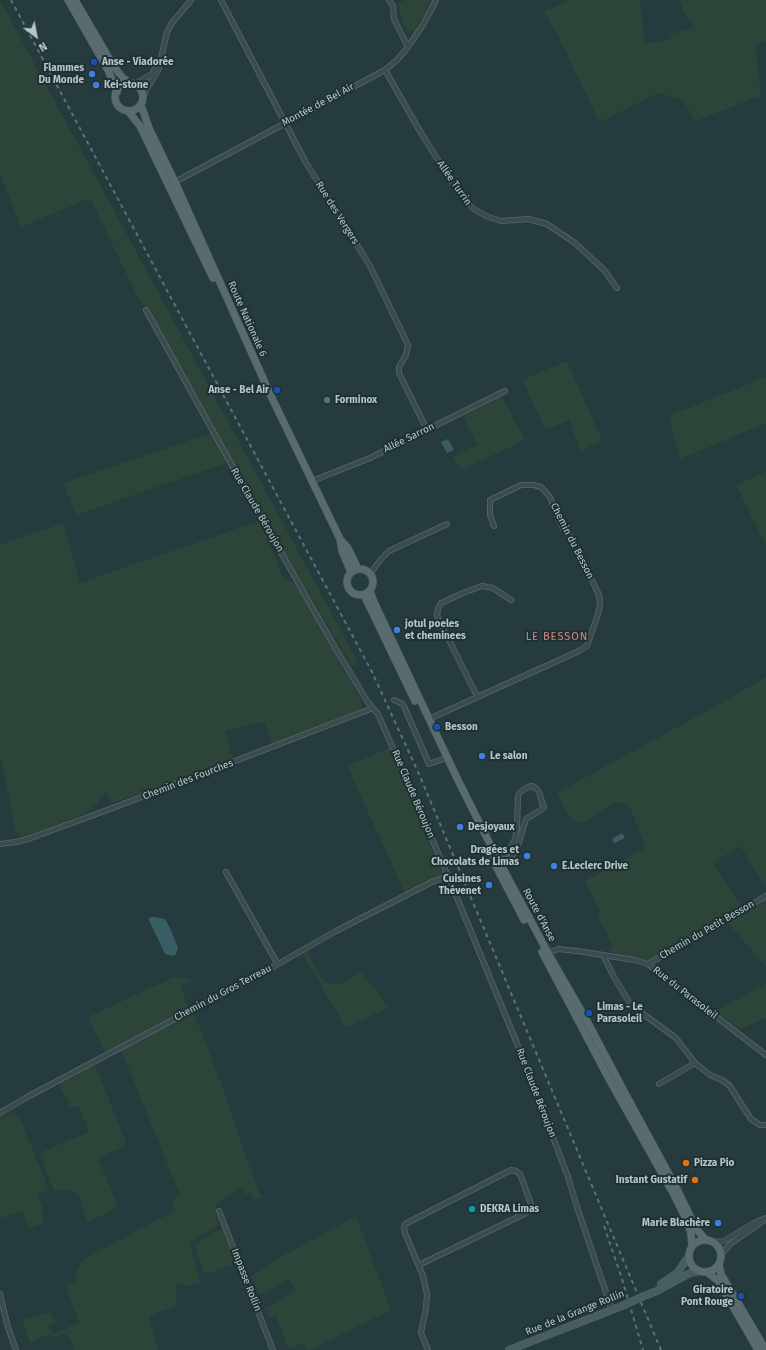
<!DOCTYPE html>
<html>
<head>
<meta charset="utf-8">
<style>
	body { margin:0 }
	#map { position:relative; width:766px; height:1350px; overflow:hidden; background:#263b3e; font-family:"Fira Sans",sans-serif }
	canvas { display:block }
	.north { position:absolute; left:16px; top:16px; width:40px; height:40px; -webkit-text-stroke:3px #1e3133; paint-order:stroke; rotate:148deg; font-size:11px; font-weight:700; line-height:16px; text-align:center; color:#b6c6c9 }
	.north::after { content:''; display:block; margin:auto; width:14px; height:18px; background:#b6c6c9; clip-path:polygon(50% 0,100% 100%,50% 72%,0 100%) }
</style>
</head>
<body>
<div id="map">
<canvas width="766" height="1350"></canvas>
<div class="north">N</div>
</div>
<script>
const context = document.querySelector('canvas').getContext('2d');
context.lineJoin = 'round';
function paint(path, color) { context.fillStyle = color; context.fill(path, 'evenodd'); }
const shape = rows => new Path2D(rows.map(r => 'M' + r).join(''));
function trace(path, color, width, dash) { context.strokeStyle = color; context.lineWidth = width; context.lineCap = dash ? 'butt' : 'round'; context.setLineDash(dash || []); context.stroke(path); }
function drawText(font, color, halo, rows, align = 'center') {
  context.font = font + ' "Fira Sans",sans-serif'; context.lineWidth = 4; context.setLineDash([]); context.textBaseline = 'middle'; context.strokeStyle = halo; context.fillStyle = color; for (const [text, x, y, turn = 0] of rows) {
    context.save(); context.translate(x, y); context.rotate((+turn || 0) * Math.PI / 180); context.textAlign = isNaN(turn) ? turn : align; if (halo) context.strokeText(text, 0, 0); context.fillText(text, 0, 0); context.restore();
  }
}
const green = shape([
	[0,0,358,662,352,666,261,513,148,309,139,300,90,198,21,227,0,174],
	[405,0,432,0,414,31,409,33,403,24,398,3],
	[570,0,640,0,645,43,670,40,672,34,695,27,683,10,679,0,766,0,766,41,755,44,761,97,759,98,754,98,696,121,682,99,658,93,600,122,595,113,560,40,544,11],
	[567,361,601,438,599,442,581,451,569,420,546,430,522,380],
	[766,377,766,423,680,459,670,423,671,415],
	[501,396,525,440,461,470,453,457,477,445,463,417],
	[212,433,227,463,76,515,63,483],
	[766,472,766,546,736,485],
	[259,521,265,533,282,576,285,579,296,583,361,701,361,709,272,744,264,722,225,731,233,759,180,780,112,803,106,791,96,805,85,813,46,830,22,837,15,828,2,761,0,761,0,545,63,523,80,583],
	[766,677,766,887,740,846,713,863,742,907,650,962,608,951,613,945,596,915,601,912,585,881,645,848,630,806,620,802,613,804,584,822,576,822,570,818,557,793,734,696],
	[389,748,443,875,405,893,347,766],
	[766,900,766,967,728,923],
	[307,951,323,981,338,985,361,972,389,1007,346,1028,302,953],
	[174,977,188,978,193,980,180,987,189,1008,105,1052,88,1017],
	[766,984,766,1018,740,1029,715,1011],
	[194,1013,223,1088,251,1171,261,1197,254,1200,251,1192,244,1195,241,1188,224,1197,215,1208,219,1225,189,1243,201,1282,187,1286,175,1284,177,1305,149,1316,158,1350,75,1350,67,1334,52,1337,47,1335,30,1343,23,1320,50,1312,57,1322,48,1326,53,1334,79,1322,65,1285,76,1281,77,1268,84,1259,174,1211,173,1202,175,1197,180,1195,121,1050],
	[95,1065,127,1145,98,1158,118,1207,87,1223,79,1197,73,1190,54,1191,39,1153,89,1132,79,1106,71,1108,59,1084],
	[14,1111,20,1118,49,1190,37,1195,44,1211,41,1213,44,1223,30,1229,22,1211,0,1218,0,1118],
	[356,1216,391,1310,310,1350,307,1350,303,1343,289,1349,276,1316,269,1319,265,1308,296,1291,290,1279,260,1295,251,1276,268,1264],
	[224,1230,236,1264,205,1274,194,1244,216,1232]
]);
const water = shape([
	[448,439,454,450,447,453,441,442],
	[622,833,625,838,615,843,613,842,612,839],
	[154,917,165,919,170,928,178,948,176,954,174,956,165,954,148,918]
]);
const minor = shape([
	[221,0,305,161,370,266,408,345,406,355,399,367,399,373,427,430],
	[389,0,393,6,394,19,408,47],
	[385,70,421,133,454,185,472,208,486,216,501,221,528,219,547,224,575,243,604,270,617,288],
	[135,84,152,74,158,63],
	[143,100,146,90,158,71,167,32,172,23,191,0],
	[175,182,385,70,397,60,408,47,424,23,436,0],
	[146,310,240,480,333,644,367,701,378,714,448,876,523,1058,568,1177,577,1207,612,1310],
	[312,481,370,458,505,391],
	[370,574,381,559,389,551,447,524],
	[477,696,437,616,438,609,441,603,463,593,482,586,493,588,511,600],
	[394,700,403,704,429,764,443,759],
	[429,719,579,651,587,646,598,614,600,604,599,595,572,538,563,529,550,497,541,487,534,485,521,485,490,500,490,515,494,526],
	[0,844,16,842,31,838,118,806,373,708],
	[495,852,499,854,505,854,509,851,515,839,517,828,518,796,520,792,528,787,532,786,536,788,539,792,544,808,526,819,517,849,512,856,502,866],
	[226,872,277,963],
	[548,953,558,949,577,951,635,960,648,964,766,1055],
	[603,955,614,977,631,1005,676,1038,695,1063,710,1075,722,1080,729,1085,751,1119,760,1125,766,1125],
	[648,964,766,896],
	[659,1084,695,1063],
	[0,1113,29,1096,273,967,336,931,432,882,448,876],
	[219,1211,273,1350],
	[712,1241,720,1242,726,1240,754,1223,766,1218],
	[721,1255,730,1244,763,1221],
	[419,1265,524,1214,530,1209,531,1204,520,1174,516,1171,511,1170,507,1172,405,1224,404,1229,405,1233,423,1276,427,1294,426,1308,421,1333,428,1350],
	[0,1294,7,1324,16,1350]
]);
const secondary = shape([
	[661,1284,677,1273,689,1256],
	[644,1296,657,1291,690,1273,699,1271],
	[509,1350,622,1306]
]);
const primary = shape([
	[68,0,108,70,117,92],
	[75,0,113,65,121,76,129,83],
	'115 97a14 14 0 1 1 28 0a14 14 0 1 1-28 0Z',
	[141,105,149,128,175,182,271,396,340,539,348,548,358,569],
	[128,111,140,126,213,278],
	[340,539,342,551,351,572],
	'347 582a13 13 0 1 1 26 0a13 13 0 1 1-26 0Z',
	[370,591,374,602,456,776,493,850,548,953,588,1023,626,1095,678,1191,693,1222,698,1231,706,1240],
	[364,595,415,701],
	[488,851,524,920],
	[542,952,609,1079,673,1193,688,1223,691,1234,692,1246],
	'689 1256a16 16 0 1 1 32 0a16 16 0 1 1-32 0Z',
	[719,1264,721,1274,766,1350],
	[707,1272,718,1281,758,1350]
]);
const rail = shape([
	[11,0,372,672,419,774,661,1350],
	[604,1226,622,1279,643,1350]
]);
const secondaryBridge = shape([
	[622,1306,644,1296]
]);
const markers = [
	[94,62,4,"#1a4fb4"],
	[92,74,4,"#3f7fe0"],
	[96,85,4,"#3f7fe0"],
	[277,390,4,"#1a4fb4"],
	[327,400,4,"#5c6f8a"],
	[397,630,4,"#3f7fe0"],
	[437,727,4,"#1a4fb4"],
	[482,756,4,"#3f7fe0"],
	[460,827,4,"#3f7fe0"],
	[527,856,4,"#3f7fe0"],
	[554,866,4,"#3f7fe0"],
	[489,885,4,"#3f7fe0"],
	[589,1013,4,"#1a4fb4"],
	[686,1163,4,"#e8710a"],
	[695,1180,4,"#e8710a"],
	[472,1209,4,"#0f9aa8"],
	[718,1223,4,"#3f7fe0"],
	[741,1296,4,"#1a4fb4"]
];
const poiNames = [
	["Anse - Viadorée",102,62],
	["Flammes",84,68,"right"],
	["Du Monde",84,80,"right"],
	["Kei-stone",104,85],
	["Anse - Bel Air",269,390,"right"],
	["Forminox",335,400],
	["jotul poeles",405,624],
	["et cheminees",405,636],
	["Besson",445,727],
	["Le salon",490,756],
	["Desjoyaux",468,827],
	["Dragées et",519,850,"right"],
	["Chocolats de Limas",519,862,"right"],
	["E.Leclerc Drive",562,866],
	["Cuisines",481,879,"right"],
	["Thévenet",481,891,"right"],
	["Limas - Le",597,1007],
	["Parasoleil",597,1019],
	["Pizza Pio",694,1163],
	["Instant Gustatif",687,1180,"right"],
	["DEKRA Limas",480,1209],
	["Marie Blachère",710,1223,"right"],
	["Giratoire",733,1290,"right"],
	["Pont Rouge",733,1302,"right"]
];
const streetNames = [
	["Montée de Bel Air",318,105,-28],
	["Allée Turrin",454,183,55],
	["Rue des Vergers",337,213,58],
	["Route Nationale 6",247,319,66],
	["Allée Sarron",409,438,-26],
	["Rue Claude Béroujon",257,510,60],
	["Chemin du Besson",572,541,63],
	["Chemin des Fourches",188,780,-21],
	["Rue Claude Béroujon",413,794,67],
	["Route d'Anse",539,915,62],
	["Chemin du Petit Besson",707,930,-30],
	["Chemin du Gros Terreau",223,993,-28],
	["Rue du Parasoleil",685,993,38],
	["Rue Claude Béroujon",536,1093,69],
	["Impasse Rollin",246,1280,69],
	["Rue de la Grange Rollin",575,1313,-22]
];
const neighbourhoodNames = [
	["LE BESSON",557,637]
];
paint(green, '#2d4439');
paint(water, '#385d62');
trace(minor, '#57696c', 6);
trace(secondary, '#57696c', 8);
trace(primary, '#46585a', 8);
trace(minor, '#3a4c4e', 4.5);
trace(secondary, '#485d61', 7);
trace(primary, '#586b6e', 7);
trace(rail, '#5c7275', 2, [4, 4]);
trace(secondaryBridge, '#57696c', 8, []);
trace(secondaryBridge, '#485d61', 7);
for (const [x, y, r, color] of markers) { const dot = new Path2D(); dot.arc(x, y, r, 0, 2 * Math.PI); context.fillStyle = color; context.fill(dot); trace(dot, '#1e3133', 1.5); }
drawText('bold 10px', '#b6c6c9', '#1e3133', poiNames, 'left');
drawText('10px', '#b6c6c9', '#1e3133', streetNames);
context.letterSpacing = '1px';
drawText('11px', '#d78083', '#1e3133', neighbourhoodNames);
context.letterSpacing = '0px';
</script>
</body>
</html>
